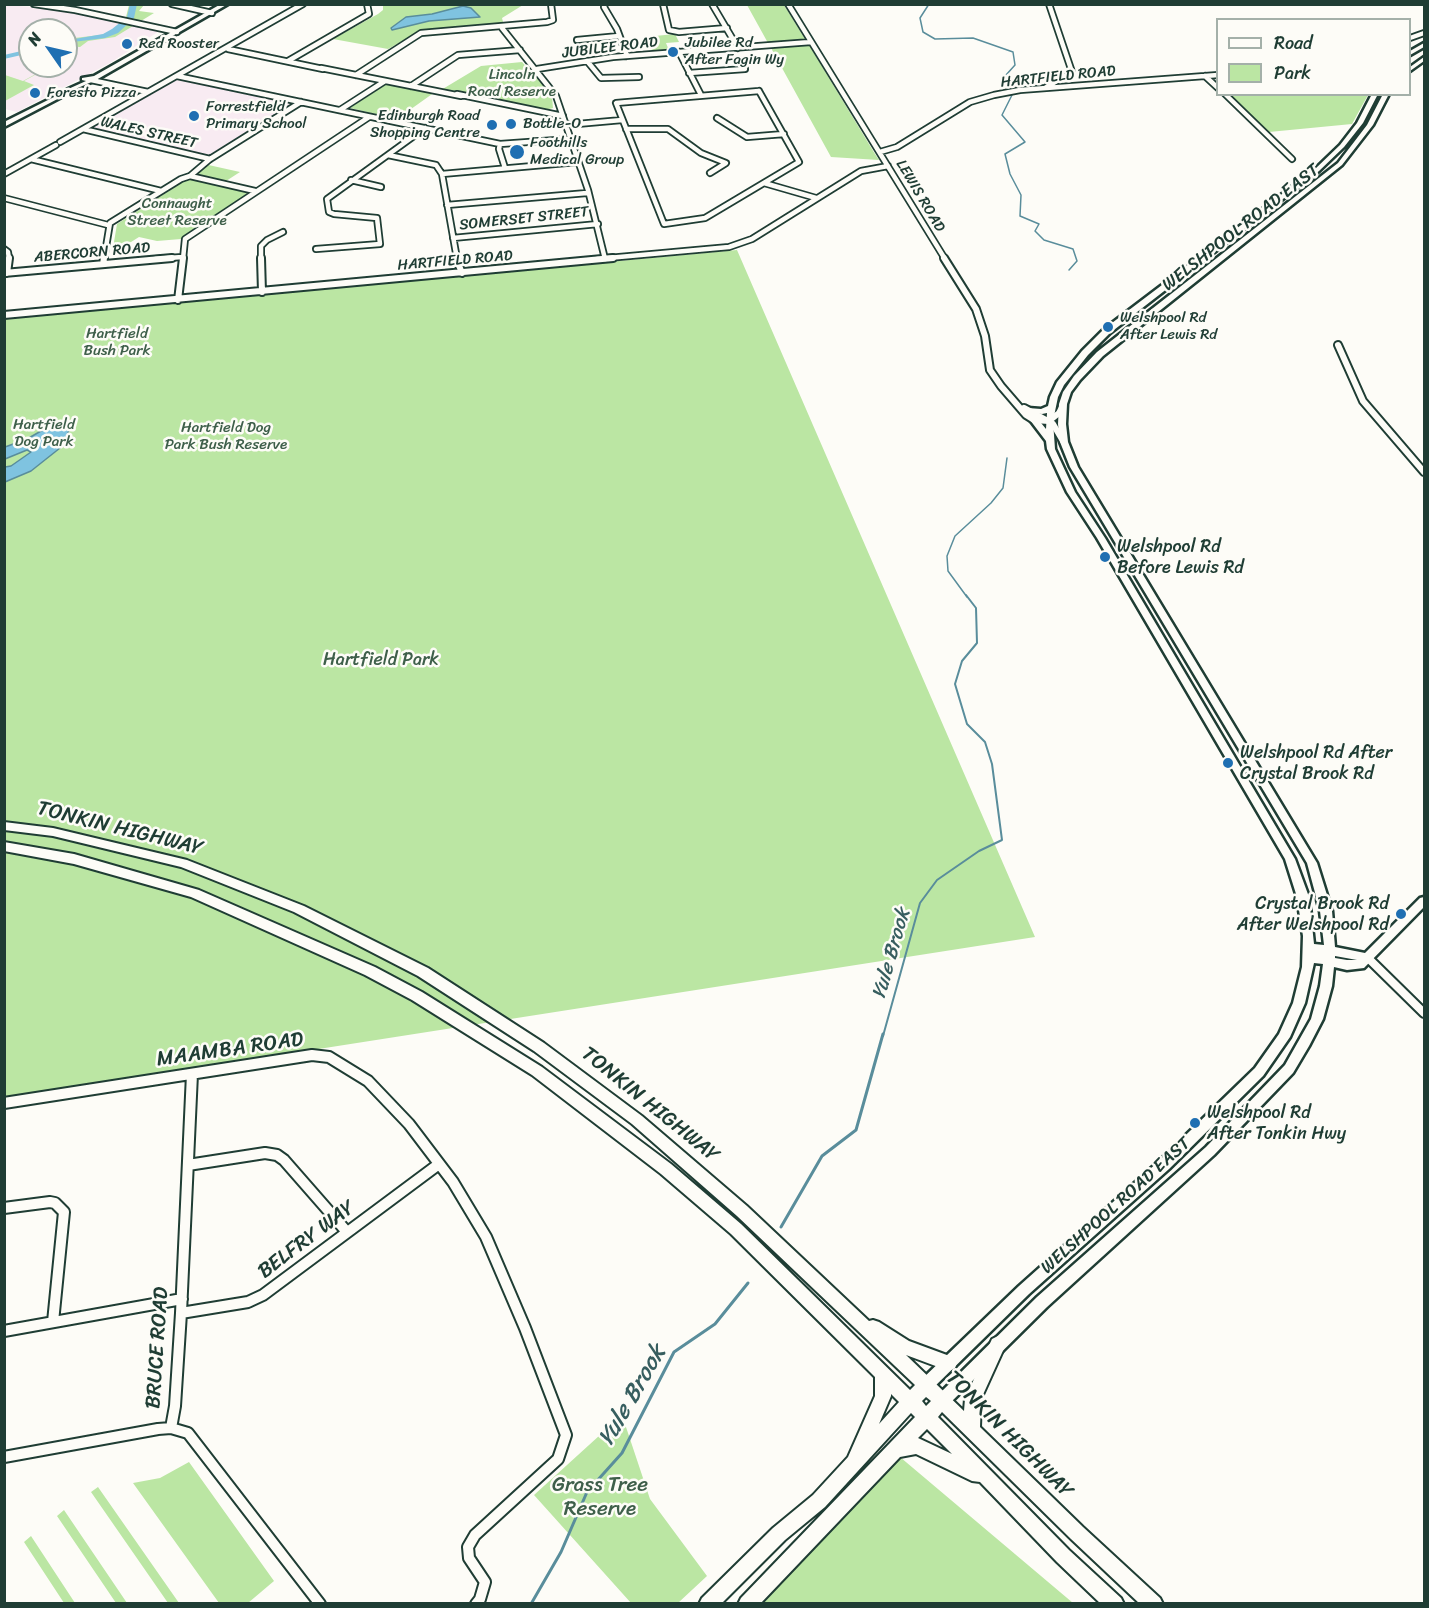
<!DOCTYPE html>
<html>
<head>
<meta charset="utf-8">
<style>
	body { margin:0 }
	#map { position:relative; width:1429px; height:1608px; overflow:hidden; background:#fdfcf7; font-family:Sriracha,sans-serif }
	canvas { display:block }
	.frame { position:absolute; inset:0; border:6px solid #1f3d34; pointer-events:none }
	.legend { position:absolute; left:1216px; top:18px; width:195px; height:78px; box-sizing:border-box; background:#fdfcf7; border:2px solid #a4b0a9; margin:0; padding:8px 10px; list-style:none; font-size:18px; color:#1f3d34 }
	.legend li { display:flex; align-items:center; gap:12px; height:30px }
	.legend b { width:30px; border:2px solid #a4b0a9 }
	.north { position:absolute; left:18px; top:18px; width:60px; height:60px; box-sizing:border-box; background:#fdfcf7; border:2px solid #a4b0a9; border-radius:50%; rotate:304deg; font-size:16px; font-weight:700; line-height:24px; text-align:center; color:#1f3d34 }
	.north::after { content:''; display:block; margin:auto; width:21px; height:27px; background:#1f6fb2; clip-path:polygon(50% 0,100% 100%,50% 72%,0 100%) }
</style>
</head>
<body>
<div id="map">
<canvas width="1429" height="1608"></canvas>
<div class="frame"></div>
<ul class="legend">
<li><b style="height:8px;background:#fdfcf7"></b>Road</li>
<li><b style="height:16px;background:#bbe6a3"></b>Park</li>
</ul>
<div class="north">N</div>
</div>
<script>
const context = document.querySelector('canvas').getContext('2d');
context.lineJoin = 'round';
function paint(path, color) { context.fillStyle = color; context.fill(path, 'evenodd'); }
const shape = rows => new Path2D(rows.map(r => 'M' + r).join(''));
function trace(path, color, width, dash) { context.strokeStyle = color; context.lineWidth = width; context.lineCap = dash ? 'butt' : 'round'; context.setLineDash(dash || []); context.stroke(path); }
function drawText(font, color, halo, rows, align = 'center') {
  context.font = font + ' Sriracha,sans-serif'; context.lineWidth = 5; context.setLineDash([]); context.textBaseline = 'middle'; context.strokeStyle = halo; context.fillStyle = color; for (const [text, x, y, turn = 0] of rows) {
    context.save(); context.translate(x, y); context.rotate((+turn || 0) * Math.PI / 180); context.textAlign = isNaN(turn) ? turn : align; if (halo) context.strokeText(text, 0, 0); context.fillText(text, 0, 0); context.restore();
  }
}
const built = shape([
	[5,5,61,9,161,30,110,63,17,112,5,109],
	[30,30,66,30,66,66,30,66],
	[178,78,301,102,210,159,85,129]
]);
const green = shape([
	[129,5,144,5,139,11,154,13,115,37,88,41,80,47,66,46,66,39,108,34,125,21],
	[383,5,523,5,502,18,504,26,419,32,388,49,333,39,378,14,383,10],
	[747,5,784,5,805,39,768,43],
	[675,34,679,42,666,43,670,53,654,54,645,37],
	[809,45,875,154,879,160,831,157,771,48],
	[522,62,547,89,552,97,553,108,546,110,441,90,481,66],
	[49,69,63,72,44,70,24,81,34,85,5,101,5,75,23,81,43,70],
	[388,83,435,92,397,119,350,108],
	[1229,95,1368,95,1352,124,1269,132],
	[204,164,240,172,223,183,190,176],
	[192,179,248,193,181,239,157,241,139,237,112,254,117,224,183,182],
	[737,250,1035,937,5,1098,5,318],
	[622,1415,650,1499,707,1576,678,1603,631,1603,534,1495],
	[900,1457,1073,1603,759,1604],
	[189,1462,274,1581,248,1603,219,1603,133,1483,160,1478],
	[98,1487,179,1603,168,1603,91,1492],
	[64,1510,127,1603,116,1603,57,1516],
	[31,1536,75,1603,64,1603,24,1542]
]);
const water = shape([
	[463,6,471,8,480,17,429,21,392,30,391,28,406,17,432,14,463,6],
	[60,425,70,429,60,448,31,471,5,482,5,467,11,466,31,452,27,450,5,459,5,447,27,439,48,427,60,425]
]);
const streamFar2 = shape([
	[929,4,920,18,923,32,935,39,973,38,1013,52,1015,65,1006,75,1011,90],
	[1012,95,1002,115,1025,142,1005,154,1010,174,1021,195,1020,216,1039,224,1035,231,1044,240,1073,249,1077,261,1069,270],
	[967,597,948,571,947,556,955,536,991,503,1003,488,1007,458]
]);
const streamFar1 = shape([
	[883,1036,920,903,937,880,979,851,1002,840,992,764,985,742,967,724,955,684,962,661,977,643,976,608,966,595]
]);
const stream = shape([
	[781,1227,822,1156,856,1130,883,1034],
	[531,1604,561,1552,587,1492,622,1453,674,1352,715,1324,748,1283]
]);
const river = shape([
	[130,4,137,4,134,18,118,33,105,38,73,42,69,40,103,34,112,29,127,17,130,4],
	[30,49,30,53,4,59,4,55,30,49]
]);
const minorFar3 = shape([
	[34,4,75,10,177,32],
	[172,4,212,13],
	[605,4,604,7,617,29,627,56],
	[663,4,669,30,679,32,727,28],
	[712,4,738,48],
	[788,4,945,259],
	[502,28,556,96,588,190,605,259],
	[1410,38,1424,33],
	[577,40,619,36],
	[228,49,323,69],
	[679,52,701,95],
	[288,61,369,14,367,4],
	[587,61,601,78,639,77],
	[321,68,461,96],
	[537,69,613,57,811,42],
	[689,73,745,69],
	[356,75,421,33,547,22,553,20,551,4],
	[177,76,500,144,570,139],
	[1205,76,1218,88],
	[91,80,148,92],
	[411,86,458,55,520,50],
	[1045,88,1072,72,1049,4],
	[759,91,799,162,705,218,664,224,616,103,759,91],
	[457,94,563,116],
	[1225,94,1292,159],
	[340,110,385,81],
	[717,118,747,137,784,134],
	[566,125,622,120],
	[83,129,210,159],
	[626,129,668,129,701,153,726,163,710,173],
	[60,142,303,4],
	[500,144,499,149,505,168],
	[880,152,897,147,970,102,994,95,1020,90,1218,75],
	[388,155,436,165,442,174,578,162],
	[31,159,161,191],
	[4,174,56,145],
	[442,174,457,259],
	[190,176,255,191],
	[351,180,381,187],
	[764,183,816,198],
	[4,198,108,225],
	[447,205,587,193],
	[453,238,598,224],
	[4,249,8,252,9,259],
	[316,249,380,244,377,218,334,214,329,212,327,199,425,128],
	[104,259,110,223,181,179,190,176,210,159,301,102],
	[155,259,182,257],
	[183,259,185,239,369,117],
	[261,259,261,246,267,240,283,232],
	[597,259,729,247,752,239,861,171,888,166]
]);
const minorFar2 = shape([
	[261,258,262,292],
	[456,258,462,273],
	[944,258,976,309,985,336,990,370,1001,386,1026,415,1034,420,1049,421,1059,413,1063,405],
	[103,264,104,258],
	[4,273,172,258],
	[7,273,9,258],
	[178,300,183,258],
	[4,315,613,258],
	[1338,345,1363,401,1424,472],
	[1024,408,1053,424,1063,441]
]);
const minorFar1 = shape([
	[1368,958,1424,1013]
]);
const minor = shape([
	[4,1103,312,1055,329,1057,368,1081,409,1124,453,1182,486,1237,525,1328,566,1435,558,1459,475,1535,468,1547,469,1558,485,1582,480,1599,476,1604],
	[188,1165,265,1153,277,1155,284,1160,347,1232],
	[4,1208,50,1202,55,1203,64,1212,53,1322],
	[181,1313,248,1302,263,1295,439,1164],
	[4,1331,182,1299],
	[171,1428,175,1406,181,1313,192,1074],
	[4,1457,158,1429,171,1428,188,1433,320,1604]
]);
const major = shape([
	[221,4,228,4,96,80,71,91,66,90,86,81,82,80,82,78,94,76,221,4],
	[1424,43,1424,47,1410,55,1410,51,1424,43],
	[1424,57,1424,61,1410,71,1410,67,1424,57],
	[64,92,69,93,4,127,4,122,64,92],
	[1372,94,1378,94,1363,123,1344,147,1319,171,1110,333,1088,355,1064,385,1058,397,1053,421,1055,449,1075,492,1105,538,1295,859,1309,897,1314,944,1324,945,1320,911,1307,863,1070,467,1060,442,1058,424,1059,404,1063,392,1074,376,1097,352,1338,163,1367,125,1383,94,1389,94,1373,125,1342,165,1103,356,1080,380,1071,392,1067,404,1066,424,1068,442,1078,467,1317,863,1332,911,1335,947,1365,953,1420,898,1424,897,1424,907,1364,968,1347,970,1334,967,1332,986,1323,1019,1309,1046,1293,1073,1214,1155,1047,1307,947,1406,942,1408,937,1406,935,1401,937,1396,1037,1297,1206,1147,1285,1065,1311,1019,1320,986,1323,964,1314,963,1305,1003,1290,1037,1263,1076,1169,1169,1029,1294,931,1390,926,1392,921,1390,919,1385,921,1380,1019,1286,1159,1161,1255,1068,1279,1034,1293,1003,1302,967,1303,936,1297,897,1285,859,1097,538,1067,492,1047,449,1046,441,1030,420,1034,418,1037,418,1046,429,1047,413,1042,414,1028,412,1024,410,1028,408,1041,409,1048,406,1050,397,1057,382,1082,351,1104,329,1315,169,1340,145,1357,123,1372,94],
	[1335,956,1357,960,1347,960,1335,958,1335,956]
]);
const highway = shape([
	[4,822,53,828,187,860,304,906,428,968,544,1043,642,1116,747,1206,869,1321,873,1320,879,1322,909,1341,955,1358,957,1363,955,1368,949,1371,906,1355,964,1411,965,1399,992,1339,998,1336,1004,1339,1006,1344,981,1399,980,1427,1083,1527,1160,1598,1163,1604,1140,1604,1071,1539,942,1412,938,1417,1069,1550,1121,1598,1124,1604,1101,1604,1057,1562,980,1482,972,1481,916,1454,900,1457,760,1604,738,1604,741,1598,915,1417,911,1413,825,1507,785,1540,721,1604,699,1604,702,1598,773,1528,813,1495,848,1457,875,1396,875,1377,731,1234,661,1174,532,1075,412,1000,365,975,191,897,74,864,4,851,4,842,74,854,199,890,375,967,422,992,542,1067,671,1164,741,1224,910,1390,915,1385,737,1216,632,1124,534,1051,418,976,294,912,181,867,53,836,4,830,4,822],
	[891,1394,899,1402,879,1424,891,1396,891,1394],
	[926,1397,931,1401,926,1406,922,1401,926,1397],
	[927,1429,952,1454,918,1438,927,1429]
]);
const markers = [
	[127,44,6,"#1f6fb2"],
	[673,52,6,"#1f6fb2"],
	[35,93,6,"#1f6fb2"],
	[194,116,6,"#1f6fb2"],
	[511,124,6,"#1f6fb2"],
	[492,125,6,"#1f6fb2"],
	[517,152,8,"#1f6fb2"],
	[1108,327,6,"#1f6fb2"],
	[1105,557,6,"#1f6fb2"],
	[1228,763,6,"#1f6fb2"],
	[1401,914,6,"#1f6fb2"],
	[1195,1123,6,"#1f6fb2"]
];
const farPoinames = [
	["Jubilee Rd",685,43],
	["After Fagin Wy",685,60],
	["Red Rooster",139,44],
	["Foresto Pizza",47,93],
	["Forrestfield",206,107],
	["Primary School",206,124],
	["Edinburgh Road",480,116,"right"],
	["Shopping Centre",480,133,"right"],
	["Bottle-O",523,124],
	["Foothills",530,143],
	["Medical Group",530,160],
	["Welshpool Rd",1120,318],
	["After Lewis Rd",1120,335]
];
const farStreetnames = [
	["JUBILEE ROAD",610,48,-7],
	["HARTFIELD ROAD",1058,77,-6],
	["WALES STREET",149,133,13],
	["LEWIS ROAD",920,196,59],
	["SOMERSET STREET",524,219,-6],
	["ABERCORN ROAD",92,253,-5],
	["HARTFIELD ROAD",455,261,-5]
];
const farParknames = [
	["Lincoln",512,75],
	["Road Reserve",512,92],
	["Connaught",177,204],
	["Street Reserve",177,221],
	["Hartfield",117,334],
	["Bush Park",117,351],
	["Hartfield",44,425],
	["Dog Park",44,442],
	["Hartfield Dog",226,428],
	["Park Bush Reserve",226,445]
];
const streetNames = [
	["WELSHPOOL ROAD EAST",1241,228,-38],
	["WELSHPOOL ROAD EAST",1116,1206,-42]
];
const poiNames = [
	["Welshpool Rd",1117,547],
	["Before Lewis Rd",1117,568],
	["Welshpool Rd After",1240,753],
	["Crystal Brook Rd",1240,774],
	["Crystal Brook Rd",1389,904,"right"],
	["After Welshpool Rd",1389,925,"right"],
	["Welshpool Rd",1207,1113],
	["After Tonkin Hwy",1207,1134]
];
const parkNames = [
	["Hartfield Park",381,660]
];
const waterNames = [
	["Yule Brook",892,954,-74]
];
const nearStreetnames = [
	["TONKIN HIGHWAY",120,829,14],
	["MAAMBA ROAD",230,1050,-8],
	["TONKIN HIGHWAY",650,1105,39],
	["BELFRY WAY",307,1240,-37],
	["BRUCE ROAD",158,1348,-86],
	["TONKIN HIGHWAY",1009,1435,45]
];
const nearParknames = [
	["Grass Tree",600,1486],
	["Reserve",600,1510]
];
const nearWaternames = [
	["Yule Brook",633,1396,-60]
];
paint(built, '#f8ebf2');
paint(green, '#bbe6a3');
paint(water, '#7fc3e0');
trace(water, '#598d9b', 1.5);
trace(streamFar2, '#598d9b', 1.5);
trace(streamFar1, '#598d9b', 2);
trace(stream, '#598d9b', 3);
paint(river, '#7fc3e0');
trace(minorFar3, '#1f3d34', 8);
trace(minorFar2, '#1f3d34', 10);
trace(minorFar1, '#1f3d34', 12);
trace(minor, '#1f3d34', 14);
trace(major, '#1f3d34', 5);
trace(highway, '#1f3d34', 4);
trace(minorFar3, '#fdfcf7', 4.5);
trace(minorFar2, '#fdfcf7', 6);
trace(minorFar1, '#fdfcf7', 8);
trace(minor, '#fdfcf7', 10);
paint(major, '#fdfcf7');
paint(highway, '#fdfcf7');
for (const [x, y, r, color] of markers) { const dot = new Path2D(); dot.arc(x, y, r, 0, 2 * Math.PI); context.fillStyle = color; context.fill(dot); trace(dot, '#fdfcf7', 2); }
drawText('15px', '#1f3d34', '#fdfcf7', farPoinames, 'left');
drawText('15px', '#1f3d34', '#fdfcf7', farStreetnames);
drawText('15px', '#3e5f4a', '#fdfcf7', farParknames);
drawText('18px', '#1f3d34', '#fdfcf7', streetNames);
drawText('18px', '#1f3d34', '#fdfcf7', poiNames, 'left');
drawText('18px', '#3e5f4a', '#fdfcf7', parkNames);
drawText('italic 20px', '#375e5f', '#fdfcf7', waterNames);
drawText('21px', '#1f3d34', '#fdfcf7', nearStreetnames);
drawText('21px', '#3e5f4a', '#fdfcf7', nearParknames);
drawText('italic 24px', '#375e5f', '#fdfcf7', nearWaternames);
</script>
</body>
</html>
